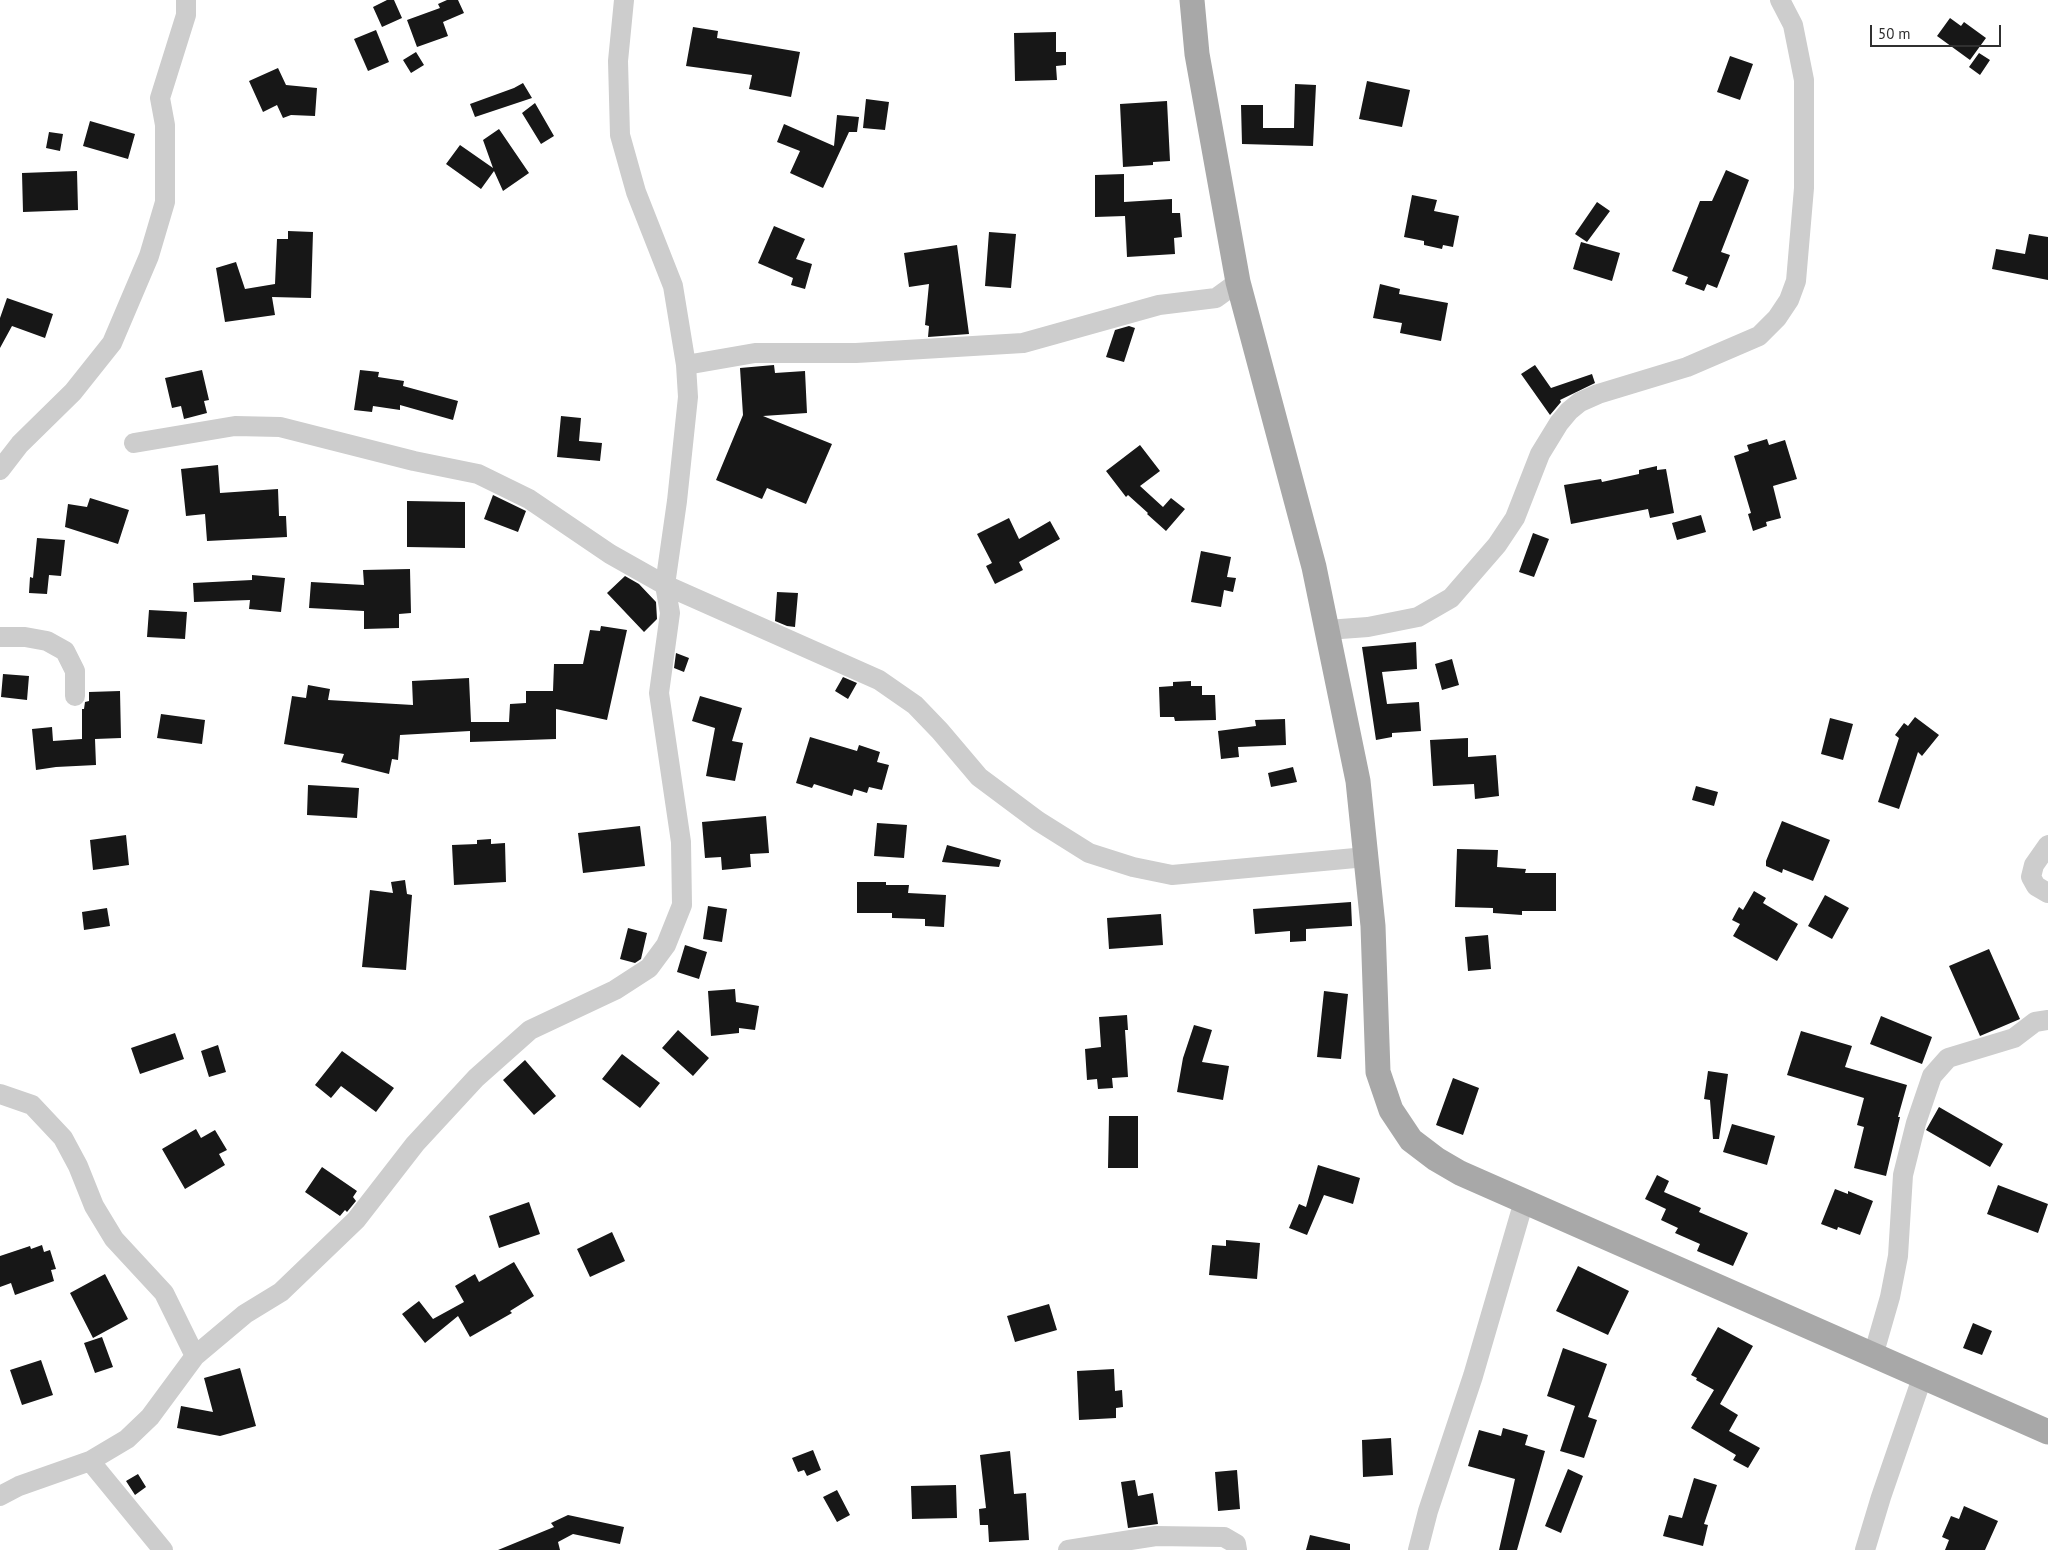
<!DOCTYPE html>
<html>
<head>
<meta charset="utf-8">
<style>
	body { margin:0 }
	#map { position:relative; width:2048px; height:1550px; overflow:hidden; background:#fff; font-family:"PT Sans",sans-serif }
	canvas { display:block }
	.scale { position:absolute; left:1870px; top:25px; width:131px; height:22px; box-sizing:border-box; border:2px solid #303030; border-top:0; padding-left:6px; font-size:15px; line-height:18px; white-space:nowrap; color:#303030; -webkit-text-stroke:4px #fff; paint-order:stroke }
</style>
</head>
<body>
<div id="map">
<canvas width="2048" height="1550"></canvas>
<div class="scale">50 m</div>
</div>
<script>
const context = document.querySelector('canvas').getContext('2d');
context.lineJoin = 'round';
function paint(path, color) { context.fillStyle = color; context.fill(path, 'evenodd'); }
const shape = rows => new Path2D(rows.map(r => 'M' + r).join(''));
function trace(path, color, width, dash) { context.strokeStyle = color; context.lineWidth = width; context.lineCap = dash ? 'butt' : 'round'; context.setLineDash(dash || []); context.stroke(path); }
const building = shape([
	[387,0,394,0,402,18,382,27,373,7],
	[447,0,458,0,464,13,443,22,448,36,417,47,407,20,440,8,438,4],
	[1950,18,1961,26,1964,22,1986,38,1970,60,1937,36],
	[693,27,718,31,717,38,800,52,791,97,749,89,752,75,686,66],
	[376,30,389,62,368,71,354,39],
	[1056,32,1056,52,1066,52,1066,65,1056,66,1057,80,1015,81,1014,33],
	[416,52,424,65,411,73,403,60],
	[1979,53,1990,60,1980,75,1969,67],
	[1730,56,1753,64,1740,100,1717,92],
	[278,68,286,85,317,88,315,116,291,115,283,118,277,105,263,112,249,81],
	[1367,81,1410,90,1402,127,1359,119],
	[523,83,532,98,475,117,470,104,514,88],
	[1295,84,1316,85,1313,146,1242,144,1241,105,1263,105,1263,128,1294,128],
	[866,99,889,102,885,130,863,128],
	[1167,101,1170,161,1153,162,1153,165,1123,167,1120,104],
	[535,103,554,136,541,144,522,113],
	[837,115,859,117,857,132,849,132,823,188,790,173,800,151,777,142,784,124,834,146],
	[90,121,135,134,128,159,83,146],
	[499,129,529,173,503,191,494,171,481,189,446,164,460,145,493,168,483,140],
	[49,132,63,134,60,151,46,148],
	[1726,170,1749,180,1721,252,1730,255,1717,288,1707,284,1704,291,1685,284,1688,277,1672,271,1700,201,1712,201],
	[77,171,78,210,23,212,22,173],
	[1124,174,1124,202,1172,199,1172,213,1180,213,1182,237,1174,238,1175,254,1127,257,1125,216,1095,217,1095,175],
	[1412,195,1437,200,1434,211,1459,216,1453,247,1443,245,1442,249,1424,245,1424,241,1404,237],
	[1597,202,1610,211,1587,242,1575,234],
	[774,226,805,239,796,259,812,264,805,289,791,285,793,278,758,263],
	[288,231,313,232,311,298,272,297,275,315,225,322,216,268,236,262,245,289,275,284,277,239,288,239],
	[989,232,1016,234,1011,288,985,286],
	[2029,234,2048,237,2048,280,1992,269,1996,249,2025,254],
	[1581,242,1620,253,1612,281,1573,269],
	[957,245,969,334,928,337,929,326,925,325,929,284,909,287,904,253],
	[1380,284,1400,289,1399,294,1448,303,1441,341,1400,333,1402,323,1373,318],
	[7,298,53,314,45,338,12,326,0,348,0,318],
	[1129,326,1135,328,1124,362,1106,357,1115,330],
	[774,365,775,373,805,371,807,413,763,416,832,444,806,504,767,488,762,499,716,480,743,415,740,368],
	[1535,365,1551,388,1592,374,1595,383,1560,400,1561,402,1550,415,1521,374],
	[202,370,209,400,204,401,207,413,184,419,181,406,172,408,165,378],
	[360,370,379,372,378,377,404,381,403,386,458,401,453,420,400,405,400,410,373,406,372,412,354,410],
	[561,416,581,418,579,441,602,443,600,461,557,457],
	[1767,439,1769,445,1785,440,1797,479,1773,486,1781,518,1766,522,1767,526,1753,531,1748,514,1751,513,1734,456,1749,451,1747,445],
	[1140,445,1160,471,1140,486,1163,507,1171,498,1185,509,1166,531,1147,514,1148,513,1128,495,1126,497,1106,471],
	[218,465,220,493,278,489,279,516,286,516,287,537,207,541,205,514,186,516,181,469],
	[1657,466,1657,470,1666,469,1674,513,1650,518,1648,509,1571,524,1564,485,1601,479,1602,482,1639,474,1639,470],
	[493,495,526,511,518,532,484,519],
	[90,498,129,510,118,544,65,527,68,504,87,507],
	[407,501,465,502,465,548,407,547],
	[1701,515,1706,532,1677,540,1672,523],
	[1009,518,1019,539,1050,521,1060,539,1019,562,1023,570,995,584,986,566,992,563,977,534],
	[1533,533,1549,539,1534,577,1519,572],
	[37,538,65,540,61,576,49,575,47,594,29,593,30,577,33,578],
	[1201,551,1231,557,1227,577,1236,578,1233,592,1224,590,1221,607,1191,602],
	[410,569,411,613,399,614,399,628,364,629,364,611,309,608,311,582,364,585,363,570],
	[252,575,285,578,281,612,249,609,250,600,194,602,193,583,252,580],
	[625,576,639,584,656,602,657,619,644,632,607,593],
	[777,592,798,593,795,627,787,626,775,621],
	[149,610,187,612,185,639,147,637],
	[601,626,627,630,607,720,556,709,556,739,470,742,470,731,400,735,398,760,392,759,389,774,341,762,344,754,284,744,292,696,306,698,308,685,330,689,328,700,413,705,412,681,469,678,471,722,509,722,510,704,526,703,526,691,553,691,554,664,583,664,590,630,600,631],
	[1416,642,1417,669,1382,672,1387,704,1419,702,1421,731,1392,733,1392,737,1376,740,1362,647],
	[676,653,689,658,684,672,674,668],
	[1452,659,1459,685,1442,690,1435,664],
	[3,674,29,676,27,700,1,697],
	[843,677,857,683,848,699,835,691],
	[1191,681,1191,686,1202,686,1202,695,1215,695,1216,720,1175,721,1174,717,1160,717,1159,687,1173,686,1173,682],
	[120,691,121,738,95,739,96,765,56,767,36,770,32,729,52,727,53,741,82,739,82,709,84,709,85,702,89,701,89,692],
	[700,696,742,708,732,741,743,743,735,781,706,776,715,728,692,721],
	[161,714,205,720,202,744,157,738],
	[1915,717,1939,735,1922,756,1918,752,1899,809,1878,802,1899,738,1895,735,1904,723,1908,726],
	[1830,718,1853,724,1843,760,1821,754],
	[1285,719,1286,745,1238,747,1239,757,1221,759,1218,731,1256,726,1255,720],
	[810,737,857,751,859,745,880,752,877,762,889,765,882,790,869,787,867,793,854,789,852,796,814,784,812,788,796,783],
	[1468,738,1468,757,1496,755,1499,796,1475,799,1474,784,1433,786,1430,740],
	[1293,767,1297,782,1271,787,1268,773],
	[308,785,359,788,357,818,307,815],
	[1696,786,1718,792,1714,806,1692,800],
	[766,816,769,853,750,854,751,867,722,870,721,857,705,858,702,822],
	[1782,821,1830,840,1813,881,1783,869,1782,873,1766,866,1766,861],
	[877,823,907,825,904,858,874,856],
	[640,826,645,866,583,873,578,833],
	[126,835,129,865,93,870,90,840],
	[491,839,491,844,505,843,506,882,454,885,452,845,477,844,477,840],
	[947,845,1001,860,999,867,942,862],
	[1457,849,1498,850,1497,867,1526,869,1525,873,1556,873,1556,911,1522,911,1522,915,1493,913,1493,908,1455,907],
	[405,880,407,894,412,895,406,970,362,967,370,890,393,893,391,882],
	[857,882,886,882,886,885,909,885,908,893,946,895,944,927,925,926,925,919,892,918,892,913,857,913],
	[1754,891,1766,898,1763,903,1798,924,1777,961,1733,936,1740,924,1732,920,1739,907,1743,910],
	[1825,895,1849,908,1832,939,1808,926],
	[1351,902,1352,926,1306,929,1306,941,1290,942,1290,931,1255,934,1253,909],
	[708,906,727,909,722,942,703,939],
	[107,908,110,926,84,930,82,912],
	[1161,914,1163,945,1109,949,1107,918],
	[628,928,647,933,641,959,635,963,620,959],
	[1488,935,1491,969,1468,971,1465,937],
	[685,945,707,952,699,979,677,972],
	[1989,949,2020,1019,1980,1036,1949,966],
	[735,989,736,1002,759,1006,755,1030,739,1028,739,1033,711,1036,708,991],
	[1324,991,1348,994,1341,1059,1317,1057],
	[1127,1015,1128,1030,1125,1030,1128,1077,1112,1078,1113,1088,1098,1089,1097,1079,1087,1080,1085,1049,1101,1047,1099,1017],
	[1881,1016,1932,1037,1922,1064,1870,1044],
	[1194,1025,1212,1030,1202,1062,1229,1066,1223,1100,1177,1092,1183,1058],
	[678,1030,709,1058,693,1076,662,1048],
	[1801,1031,1852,1046,1845,1067,1907,1085,1898,1117,1900,1117,1886,1176,1854,1168,1864,1127,1857,1125,1864,1098,1787,1075],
	[175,1033,184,1059,140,1074,131,1048],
	[218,1045,226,1072,209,1077,201,1051],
	[342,1051,394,1088,376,1112,341,1086,331,1098,315,1085],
	[622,1054,660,1083,640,1108,602,1079],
	[525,1060,556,1096,534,1115,503,1080],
	[1708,1071,1728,1074,1719,1139,1713,1139,1710,1100,1704,1099],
	[1453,1078,1479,1088,1463,1135,1436,1125],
	[1939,1107,2003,1144,1990,1167,1926,1130],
	[1109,1116,1138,1116,1138,1168,1108,1168],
	[1732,1124,1775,1136,1767,1165,1723,1152],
	[196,1129,201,1138,215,1130,227,1150,219,1154,225,1165,185,1189,162,1149],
	[1318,1165,1360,1178,1353,1204,1324,1195,1307,1235,1289,1228,1299,1204,1306,1207],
	[322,1167,357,1191,353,1197,356,1201,347,1212,345,1210,340,1216,305,1192],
	[1657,1175,1669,1181,1664,1192,1701,1208,1699,1212,1748,1233,1733,1266,1697,1251,1700,1244,1675,1233,1678,1228,1661,1220,1666,1209,1645,1199],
	[1998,1185,2048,1204,2038,1233,1987,1214],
	[1835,1189,1848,1194,1848,1191,1873,1201,1860,1235,1838,1227,1837,1230,1821,1224],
	[529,1202,540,1234,499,1248,489,1216],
	[612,1232,625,1261,590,1277,577,1249],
	[1226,1240,1260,1243,1257,1279,1209,1275,1212,1245,1226,1246],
	[42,1245,44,1252,50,1250,56,1269,51,1270,54,1281,15,1295,11,1283,0,1287,0,1256,30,1246,31,1249],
	[514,1262,534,1296,510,1311,512,1313,470,1337,458,1316,425,1343,402,1314,419,1301,433,1319,464,1302,455,1286,475,1274,479,1282],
	[1578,1266,1629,1291,1608,1335,1556,1311],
	[105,1274,128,1319,93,1338,70,1293],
	[1049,1304,1057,1330,1015,1342,1007,1316],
	[1973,1323,1992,1331,1982,1355,1963,1348],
	[1718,1327,1753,1346,1720,1404,1738,1415,1729,1431,1760,1448,1748,1468,1733,1460,1736,1455,1691,1428,1714,1390,1696,1380,1697,1378,1691,1375],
	[102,1337,113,1367,95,1373,84,1343],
	[1563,1348,1607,1364,1588,1417,1597,1420,1584,1458,1560,1451,1575,1406,1547,1396],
	[41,1360,53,1395,22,1405,10,1370],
	[240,1368,256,1426,220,1436,177,1428,181,1406,213,1412,204,1378],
	[1114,1369,1115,1391,1122,1390,1123,1407,1116,1408,1116,1418,1079,1420,1077,1371],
	[1503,1428,1528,1435,1525,1445,1545,1451,1517,1550,1499,1550,1515,1479,1468,1466,1479,1430,1501,1436],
	[1391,1438,1393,1475,1363,1477,1362,1440],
	[813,1450,821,1470,807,1476,804,1470,798,1472,792,1458],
	[1010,1451,1014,1494,1026,1493,1029,1540,989,1542,988,1525,980,1525,979,1509,986,1508,980,1455],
	[1568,1469,1583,1476,1561,1533,1545,1526],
	[1237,1470,1240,1509,1218,1511,1215,1472],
	[138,1474,146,1487,135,1495,126,1481],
	[1694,1478,1717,1485,1704,1524,1708,1525,1703,1546,1663,1536,1669,1515,1682,1518],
	[1135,1480,1138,1496,1153,1493,1158,1524,1128,1528,1121,1482],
	[956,1485,957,1518,912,1519,911,1486],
	[837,1490,850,1515,837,1522,823,1497],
	[1964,1506,1998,1521,1985,1550,1945,1550,1949,1540,1942,1537,1951,1516,1959,1519],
	[568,1515,624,1527,620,1544,573,1534,558,1542,560,1550,498,1550,554,1527,551,1523],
	[1310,1535,1350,1544,1350,1550,1306,1550]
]);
const minor = shape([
	[686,365,755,353,856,353,1023,343,1159,305,1216,298,1238,282],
	[134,443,235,426,280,427,414,461,478,474,529,499,610,554,665,585,879,680,915,705,940,731,979,777,1038,821,1089,853,1133,867,1172,875,1366,857],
	[0,470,20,444,73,392,112,343,149,256,165,202,165,125,160,98,186,15,186,0],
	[1327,630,1368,627,1418,617,1451,598,1497,545,1515,518,1540,454,1559,423,1569,411,1580,402,1598,394,1687,367,1759,336,1777,318,1789,300,1796,281,1804,188,1804,80,1793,25,1780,0],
	[0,637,25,637,47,641,65,651,75,671,75,696],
	[2048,845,2034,865,2031,877,2036,886,2048,893],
	[0,1094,32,1105,63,1138,78,1166,94,1206,114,1239,164,1293,195,1356],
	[1873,1356,1890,1297,1898,1256,1903,1175,1916,1123,1932,1076,1948,1058,2014,1038,2035,1022,2048,1020],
	[90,1461,163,1550],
	[0,1496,19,1486,90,1461,127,1439,150,1417,195,1356,245,1314,281,1292,356,1220,415,1144,476,1078,530,1030,615,990,649,968,666,945,682,905,681,842,659,693,670,613,665,585,677,501,688,397,686,365,673,286,636,192,620,135,618,61,624,0],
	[1068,1550,1156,1536,1224,1537,1236,1544,1237,1550],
	[1418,1550,1428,1511,1473,1376,1524,1201],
	[1865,1550,1881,1497,1922,1378]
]);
const major = shape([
	[1192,0,1197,54,1238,282,1314,567,1358,781,1373,926,1378,1072,1391,1110,1411,1140,1436,1159,1460,1173,2048,1432]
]);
paint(building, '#171717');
trace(minor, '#cdcdcd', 20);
trace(major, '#a8a8a8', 25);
</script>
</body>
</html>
